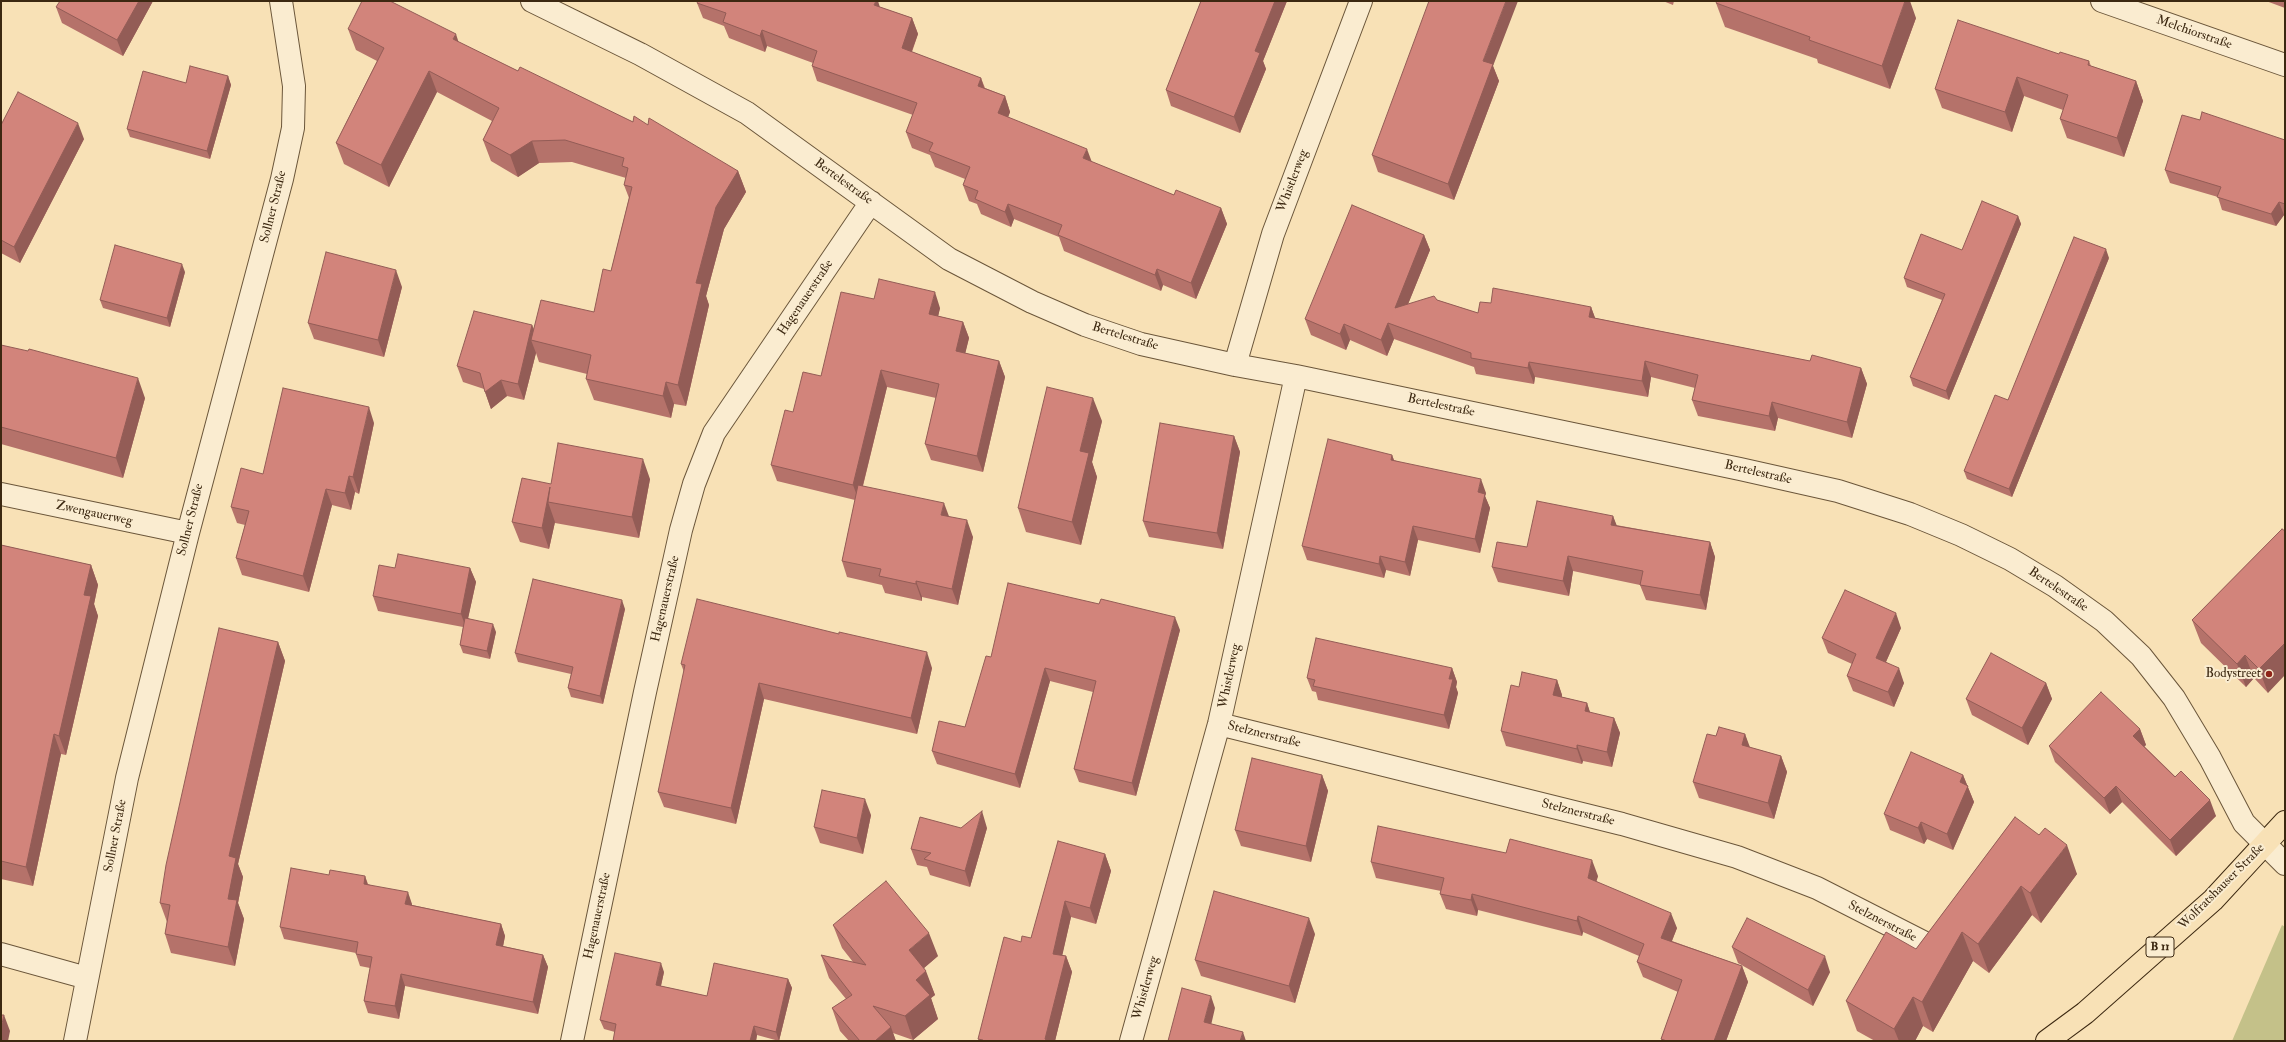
<!DOCTYPE html>
<html>
<head>
<meta charset="utf-8">
<style>
	body { margin:0 }
	#map { position:relative; width:2286px; height:1042px; overflow:hidden; background:#f8e1b6; font-family:"IM FELL Double Pica",serif }
	canvas { display:block }
	.frame { position:absolute; inset:0; border:2px solid #3c2811; pointer-events:none }
</style>
</head>
<body>
<div id="map">
<canvas width="2286" height="1042"></canvas>
<div class="frame"></div>
</div>
<script>
const context = document.querySelector('canvas').getContext('2d');
context.lineJoin = 'round';
function paint(path, color) { context.fillStyle = color; context.fill(path, 'evenodd'); }
const shape = rows => new Path2D(rows.map(r => 'M' + r).join(''));
function trace(path, color, width, dash) { context.strokeStyle = color; context.lineWidth = width; context.lineCap = dash ? 'butt' : 'round'; context.setLineDash(dash || []); context.stroke(path); }
function drawText(font, color, halo, rows, align = 'center') {
  context.font = font + ' "IM FELL Double Pica",serif'; context.lineWidth = 4; context.setLineDash([]); context.textBaseline = 'middle'; context.strokeStyle = halo; context.fillStyle = color; for (const [text, x, y, turn = 0] of rows) {
    context.save(); context.translate(x, y); context.rotate((+turn || 0) * Math.PI / 180); context.textAlign = isNaN(turn) ? turn : align; if (halo) context.strokeText(text, 0, 0); context.fillText(text, 0, 0); context.restore();
  }
}
const green = shape([
	[2282,925,2285,927,2285,1041,2232,1041]
]);
const minor = shape([
	[532,1,640,54,747,113,949,259,1032,302,1085,325,1141,344,1235,365,1296,376,1740,469,1838,491,1910,514,1961,535,2010,559,2055,586,2104,621,2141,656,2174,698,2210,758,2244,823,2285,864],
	[2102,1,2285,65],
	[1235,365,1273,234,1361,1],
	[1,494,188,533],
	[1219,724,1622,824,1737,857,1817,888,1923,942],
	[1,954,87,978],
	[75,1041,127,778,188,533,282,179,293,128,294,86,281,1],
	[572,1041,645,692,681,530,694,484,714,433,871,202],
	[1131,1041,1219,724,1296,376]
]);
const major = shape([
	[2047,1041,2085,1013,2213,900,2285,822]
]);
const wall = shape([
	[153,1,123,56,62,23,56,7],
	[1201,1,1287,1,1263,61,1266,69,1240,133,1171,106,1166,90],
	[1663,1,1674,1,1673,5],
	[2266,1,2285,1,2285,8],
	[697,3,880,7,912,18,918,34,912,52,981,78,985,88,1005,96,1010,112,1008,117,1092,162,1174,195,1221,208,1227,224,1196,299,1163,285,1161,291,1064,251,1059,237,1014,219,1011,227,981,214,977,204,969,201,963,185,965,179,935,167,930,155,912,148,906,132,913,115,817,81,812,66,813,63,767,46,765,52,729,38,724,26,703,18],
	[1716,3,1916,18,1890,89,1818,63,1817,59,1725,27],
	[348,29,458,42,518,71,633,122,648,125,738,171,746,192,724,229,706,296,709,305,686,406,674,404,671,418,594,400,586,379,587,374,539,362,536,353,524,400,507,396,491,409,484,389,463,382,457,366,532,325,534,329,594,312,611,271,629,198,624,185,626,178,572,162,539,163,518,177,491,161,483,140,492,121,437,92,389,187,344,164,336,143,377,61,356,50],
	[2059,54,2089,61,2091,66,2136,81,2143,101,2124,157,2067,138,2060,119,2063,110,2024,96,2012,132,1942,108,1935,89],
	[1493,66,1499,81,1454,200,1378,172,1372,155],
	[228,76,231,85,210,159,130,137,127,129,186,83],
	[2200,120,2285,140,2285,215,2284,215,2276,226,2222,210,2218,197,2170,183,2165,170],
	[1,125,84,139,20,263,1,253],
	[2018,216,2021,224,1949,400,1913,386,1910,377,1942,300,1907,287,1904,278,1962,250],
	[1424,235,1430,250,1408,304,1437,300,1478,313,1491,303,1591,307,1595,318,1810,361,1861,368,1867,384,1852,438,1778,418,1775,431,1698,416,1692,400,1695,388,1651,377,1648,397,1535,377,1534,384,1476,374,1474,367,1394,339,1387,356,1350,340,1346,350,1311,335,1305,319],
	[2109,258,2012,497,1967,479,1964,471,2008,400],
	[185,272,170,327,103,308,100,300],
	[402,287,384,357,314,339,308,323],
	[874,299,940,308,938,316,963,322,969,338,965,353,999,361,1005,377,983,472,931,460,925,444,936,398,887,387,863,486,949,517,973,537,958,605,922,597,922,601,885,593,882,585,847,577,842,561,855,500,777,481,771,465,821,376],
	[1,345,145,398,123,478,1,444],
	[1102,421,1092,462,1097,477,1081,545,1026,532,1018,508],
	[374,423,359,494,355,492,351,510,332,505,309,592,242,575,236,558,245,525,237,523,231,507,263,474],
	[1234,436,1240,452,1223,549,1149,537,1143,521],
	[1392,455,1394,460,1486,493,1485,496,1490,508,1480,553,1418,540,1410,576,1386,570,1384,578,1307,560,1302,546],
	[650,479,639,538,555,523,555,522,549,549,520,542,512,522,551,484],
	[1613,516,1616,525,1710,542,1715,557,1706,610,1646,600,1640,585,1573,571,1569,596,1498,582,1492,567,1527,547],
	[2282,529,2268,693,2254,678,2246,687,2201,643,2192,620],
	[1,545,91,565,98,585,94,604,98,616,66,755,61,754,33,886,1,879],
	[395,568,470,568,476,582,468,618,496,632,490,659,463,653,460,645,463,627,378,611,373,596],
	[625,609,603,704,571,697,568,688,571,674,518,662,515,653],
	[1901,628,1886,662,1904,683,1894,707,1853,691,1847,676,1852,664,1828,653,1822,638],
	[1180,630,1136,796,1079,782,1074,769,1093,692,1050,681,1020,788,937,764,932,751,965,727,991,657],
	[839,634,932,668,917,734,764,699,736,824,664,807,658,792,684,672,681,664],
	[278,642,285,661,238,864,243,877,238,903,244,919,235,966,171,953,165,934,167,922,160,903],
	[1452,668,1457,682,1456,687,1458,693,1449,729,1318,700,1316,692,1312,691,1307,678],
	[1557,680,1562,695,1562,697,1587,703,1590,713,1614,718,1620,733,1612,767,1583,761,1582,764,1506,746,1501,731,1519,687],
	[2046,683,2052,699,2028,745,1972,715,1966,699],
	[2140,729,2146,745,2144,746,2216,816,2176,856,2122,802,2110,814,2055,762,2049,746],
	[1745,734,1749,747,1781,756,1787,772,1774,819,1699,798,1693,782,1716,736],
	[1322,775,1328,791,1311,862,1241,846,1235,830],
	[1963,775,1974,802,1953,850,1927,839,1924,844,1890,830,1884,814],
	[871,815,863,854,820,843,814,827],
	[2015,817,2077,874,2041,923,2032,915,1989,973,1973,961,1933,1032,1923,1026,1915,1041,1875,1041,1857,1031,1846,1001,1916,949],
	[961,828,987,828,970,887,930,875,927,867,917,865,911,849],
	[1105,854,1111,871,1096,924,1071,917,1062,955,1066,956,1072,972,1055,1041,979,1041,978,1039,1031,938],
	[1371,862,1598,876,1596,881,1677,928,1672,941,1742,966,1748,982,1726,1041,1662,1041,1661,1039,1678,992,1643,977,1637,962,1639,956,1583,932,1582,936,1478,910,1477,916,1446,909,1440,894,1441,891,1376,878],
	[329,875,365,876,368,884,412,904,412,905,501,924,505,936,503,946,543,955,548,967,538,1014,405,986,399,1019,368,1013,364,1001,370,968,360,966,356,954,356,953,284,939,280,927],
	[833,925,938,956,924,968,935,995,931,998,938,1019,913,1040,893,1033,896,1041,849,1041,840,1031,832,1008,846,999,829,978,821,955,853,962,842,948],
	[1315,934,1295,1003,1201,976,1195,960],
	[1732,947,1830,972,1813,1006,1738,963],
	[664,972,661,986,707,996,788,979,792,988,779,1041,757,1035,756,1041,613,1041,615,1032,604,1029,600,1020]
]);
const shadedWall = shape([
	[139,1,153,1,123,56,117,40],
	[876,1,878,1,882,14,874,5],
	[1275,1,1287,1,1263,61,1266,69,1240,133,1234,117,1255,51],
	[1506,1,1518,1,1493,66,1499,81,1454,200,1448,184,1483,61],
	[1905,1,1910,1,1916,18,1890,89,1882,66],
	[912,18,918,34,907,64,902,48],
	[762,30,767,46,765,52,760,36],
	[456,34,463,56,453,39],
	[429,71,437,92,389,187,381,165],
	[228,76,231,85,210,159,207,151],
	[2017,77,2024,96,2012,132,2005,112],
	[981,78,986,94,978,86],
	[2136,81,2143,101,2124,157,2117,138],
	[1005,96,1010,112,1004,128,998,113],
	[78,123,84,139,20,263,14,247],
	[532,141,539,163,518,177,510,155],
	[1087,149,1093,165,1083,158],
	[738,171,746,192,724,229,706,296,709,305,686,406,678,385,696,283,716,207],
	[2279,202,2284,215,2276,226,2271,214],
	[1008,204,1014,219,1011,227,1005,212],
	[1221,208,1227,224,1196,299,1191,283],
	[2018,216,2021,224,1949,400,1946,391],
	[1424,235,1430,250,1400,324,1395,308],
	[2106,249,2109,258,2012,497,2009,489],
	[182,264,185,272,170,327,167,318],
	[1157,269,1163,285,1161,291,1155,275],
	[396,270,402,287,384,357,378,340],
	[935,292,940,308,935,330,929,314],
	[1591,307,1597,323,1589,317],
	[963,322,969,338,962,367,956,351],
	[1388,323,1394,339,1387,356,1381,340],
	[1344,324,1350,340,1346,350,1340,334],
	[532,325,538,342,531,340,536,353,524,400,518,384],
	[999,361,1005,377,983,472,977,456],
	[1645,361,1651,377,1648,397,1642,381],
	[1529,362,1535,377,1534,384,1528,368],
	[1861,368,1867,384,1852,438,1847,422],
	[881,370,887,387,859,501,853,485],
	[138,378,145,398,123,478,116,458],
	[501,380,507,396,491,409,485,392],
	[666,382,674,404,671,418,663,396],
	[1093,398,1102,421,1092,462,1097,477,1081,545,1072,522,1080,451],
	[1772,402,1778,418,1775,431,1769,416],
	[369,407,374,423,359,494,353,477],
	[1234,436,1240,452,1223,549,1217,533],
	[1392,455,1397,469,1391,460],
	[643,459,650,479,639,538,632,517],
	[349,476,355,492,351,510,345,493],
	[1481,479,1486,493,1485,496,1490,508,1480,553,1475,539,1478,492],
	[550,487,548,502,555,522,549,549,542,528],
	[326,489,332,505,309,592,303,576],
	[944,503,950,519,941,515],
	[1613,516,1619,531,1611,525],
	[967,520,973,537,958,605,952,589],
	[1413,526,1418,540,1410,576,1405,562],
	[1710,542,1715,557,1706,610,1700,595],
	[1380,556,1386,570,1384,578,1379,564],
	[1568,556,1573,571,1569,596,1563,581],
	[91,565,98,585,94,604,98,616,66,755,59,736,84,595],
	[470,568,476,582,466,628,461,614],
	[916,581,922,597,922,601,916,584],
	[622,600,625,609,603,704,600,696],
	[1896,613,1901,628,1881,673,1876,658],
	[1175,617,1180,630,1136,796,1132,783],
	[493,624,496,632,490,659,487,651],
	[278,642,285,661,238,864,243,877,238,903,244,919,235,966,228,947,228,899,229,856],
	[2285,643,2285,675,2268,693,2259,669],
	[927,652,932,668,917,734,911,718],
	[2245,655,2254,678,2246,687,2237,664],
	[1045,668,1050,681,1020,788,1015,774],
	[1452,668,1457,682,1456,687,1458,693,1449,729,1444,715,1449,679],
	[1899,668,1904,683,1894,707,1888,692],
	[1557,680,1562,695,1559,710,1553,695],
	[759,683,764,699,736,824,731,808],
	[2046,683,2052,699,2028,745,2022,728],
	[1587,703,1592,718,1585,711],
	[1614,718,1620,733,1612,767,1607,752],
	[2140,729,2146,745,2139,752,2133,736],
	[54,734,61,754,33,886,26,867],
	[1745,734,1751,750,1742,745],
	[1577,745,1583,761,1582,764,1577,749],
	[1781,756,1787,772,1774,819,1768,803],
	[1322,775,1328,791,1311,862,1306,846],
	[1963,775,1974,802,1953,850,1947,834,1960,782],
	[2116,786,2122,802,2110,814,2104,798],
	[865,799,871,815,863,854,857,838],
	[2210,800,2216,816,2176,856,2170,840],
	[982,811,987,828,970,887,965,871],
	[1921,822,1927,839,1924,844,1918,828],
	[2067,845,2077,874,2041,923,2030,893],
	[1105,854,1111,871,1096,924,1090,908],
	[1592,860,1598,876,1593,894,1588,878],
	[365,876,369,889,364,884],
	[2021,886,2032,915,1989,973,1978,944],
	[408,892,412,904,410,916,405,904],
	[1472,894,1478,910,1477,916,1471,900],
	[1065,901,1071,917,1059,970,1053,954],
	[1671,913,1677,928,1667,953,1661,938],
	[1578,916,1583,932,1582,936,1577,921],
	[1309,918,1315,934,1295,1003,1289,986],
	[501,924,505,936,501,957,496,945],
	[1962,932,1973,961,1933,1032,1922,1002],
	[929,933,938,956,917,974,909,950],
	[543,955,548,967,538,1014,533,1002],
	[1066,956,1072,972,1055,1041,1046,1041,1045,1039],
	[1825,956,1830,972,1813,1006,1808,990],
	[661,963,664,972,659,994,656,985],
	[1742,966,1748,982,1726,1041,1714,1041],
	[926,971,935,995,931,998,938,1019,913,1040,905,1016,916,980],
	[401,974,405,986,399,1019,395,1006],
	[788,979,792,988,779,1041,776,1032],
	[1211,996,1215,1008,1209,1034,1204,1022],
	[1913,997,1923,1026,1915,1041,1899,1041,1894,1029],
	[4,1015,10,1031,8,1041,1,1041,1,1028],
	[754,1026,757,1035,756,1041,750,1041],
	[891,1027,896,1041,875,1041],
	[1243,1032,1246,1041,1240,1041]
]);
const building = shape([
	[60,1,139,1,117,40,56,7,60,1],
	[362,1,390,1,456,34,453,39,518,71,520,67,633,122,634,116,648,125,649,118,738,171,716,207,696,283,702,284,678,385,666,382,663,396,586,379,591,355,531,340,541,300,594,312,603,269,611,271,632,187,624,185,628,168,622,166,624,158,565,140,532,141,510,155,483,140,499,108,429,71,381,165,336,143,384,48,348,29,362,1],
	[698,1,876,1,874,5,912,18,902,48,981,78,978,86,1005,96,998,113,1087,149,1083,158,1174,195,1176,190,1221,208,1191,283,1157,269,1155,275,1058,235,1062,225,1008,204,1005,212,975,199,978,191,963,185,970,167,929,151,933,143,906,132,917,103,812,66,817,51,762,30,760,36,723,22,726,13,697,3,698,1],
	[1201,1,1275,1,1255,51,1260,53,1234,117,1166,90,1201,1],
	[1429,1,1506,1,1483,61,1493,64,1448,184,1372,155,1429,1],
	[1717,1,1905,1,1882,66,1809,40,1810,37,1716,3,1717,1],
	[1958,20,2059,54,2060,52,2089,61,2088,65,2136,81,2117,138,2060,119,2068,95,2017,77,2005,112,1935,89,1958,20],
	[190,66,228,76,207,151,127,129,143,71,186,83,190,66],
	[18,92,78,123,14,247,1,240,1,125,18,92],
	[2202,112,2285,140,2285,204,2279,202,2271,214,2217,197,2221,187,2165,170,2182,115,2200,120,2202,112],
	[1982,201,2018,216,1946,391,1910,377,1945,294,1904,278,1921,234,1962,250,1982,201],
	[1352,205,1424,235,1395,308,1434,296,1437,300,1478,313,1480,302,1491,303,1493,288,1591,307,1589,317,1810,361,1812,355,1861,368,1847,422,1772,402,1769,416,1692,400,1698,375,1645,361,1642,381,1529,362,1528,368,1471,358,1471,353,1388,323,1381,340,1344,324,1340,334,1305,319,1352,205],
	[2074,237,2106,249,2009,489,1964,471,1995,395,2008,400,2074,237],
	[115,245,182,264,167,318,100,300,115,245],
	[326,252,396,270,378,340,308,323,326,252],
	[879,279,935,292,929,314,963,322,956,351,999,361,977,456,925,444,939,384,881,370,853,485,771,465,785,410,793,412,803,372,821,376,841,292,874,299,879,279],
	[474,311,532,325,518,384,501,380,485,392,480,373,457,366,474,311],
	[1,345,28,351,29,349,138,378,116,458,1,427,1,345],
	[1047,387,1093,398,1080,451,1089,453,1072,522,1018,508,1047,387],
	[283,388,369,407,353,477,349,476,345,493,326,489,303,576,236,558,249,511,231,507,241,468,263,474,283,388],
	[1160,423,1234,436,1217,533,1143,521,1160,423],
	[1328,439,1392,455,1391,460,1481,479,1478,492,1485,494,1475,539,1413,526,1405,562,1380,556,1379,564,1302,546,1328,439],
	[558,443,643,459,632,517,548,502,550,487,542,528,512,522,522,478,551,484,558,443],
	[858,485,944,503,941,515,967,520,952,589,916,581,916,584,879,576,881,569,842,561,858,485],
	[1537,501,1613,516,1611,525,1710,542,1700,595,1640,585,1643,571,1568,556,1563,581,1492,567,1497,542,1527,547,1537,501],
	[2282,529,2285,531,2285,643,2259,669,2245,655,2237,664,2192,620,2282,529],
	[1,545,91,565,84,595,91,596,59,736,54,734,26,867,1,861,1,545],
	[398,554,470,568,461,614,373,596,379,565,395,568,398,554],
	[533,579,622,600,600,696,568,688,573,667,515,653,533,579],
	[1008,583,1099,604,1101,599,1175,617,1132,783,1074,769,1096,681,1045,668,1015,774,932,751,939,721,965,727,986,656,991,657,1008,583],
	[1845,590,1896,613,1876,658,1899,668,1888,692,1847,676,1856,654,1822,638,1845,590],
	[697,599,839,634,839,632,927,652,911,718,759,683,731,808,658,792,685,665,681,664,697,599],
	[465,618,493,624,487,651,460,645,465,618],
	[219,628,278,642,229,856,236,858,228,899,237,900,228,947,165,934,170,905,160,903,166,865,219,628],
	[1316,638,1452,668,1449,679,1453,679,1444,715,1313,686,1315,680,1307,678,1316,638],
	[1991,653,2046,683,2022,728,1966,699,1991,653],
	[1522,672,1557,680,1553,695,1587,703,1585,711,1614,718,1607,752,1577,745,1577,749,1501,731,1511,685,1519,687,1522,672],
	[2101,692,2140,729,2133,736,2175,777,2181,771,2210,800,2170,840,2116,786,2104,798,2049,746,2101,692],
	[1719,727,1745,734,1742,745,1781,756,1768,803,1693,782,1707,734,1716,736,1719,727],
	[1911,752,1963,775,1960,782,1968,786,1947,834,1921,822,1918,828,1884,814,1911,752],
	[1252,758,1322,775,1306,846,1235,830,1252,758],
	[822,790,865,799,857,838,814,827,822,790],
	[982,811,965,871,924,859,931,853,911,849,920,817,961,828,982,811],
	[2015,817,2039,835,2045,828,2067,845,2030,893,2021,886,1978,944,1962,932,1922,1002,1913,997,1894,1029,1846,1001,1886,932,1916,949,2015,817],
	[1378,826,1506,853,1510,839,1592,860,1588,878,1671,913,1661,938,1742,966,1714,1041,1667,1041,1661,1039,1682,980,1637,962,1644,944,1578,916,1577,921,1472,894,1471,900,1440,894,1444,878,1371,862,1378,826],
	[1058,841,1105,854,1090,908,1065,901,1053,954,1066,956,1045,1039,1048,1041,983,1041,983,1040,978,1039,1004,937,1021,942,1022,936,1031,938,1058,841],
	[291,868,329,875,330,870,365,876,364,884,408,892,405,904,501,924,496,945,543,955,533,1002,401,974,395,1006,364,1001,372,957,356,954,358,942,280,927,291,868],
	[886,881,929,933,909,950,926,971,916,980,930,995,905,1016,873,1006,891,1027,875,1041,860,1041,832,1008,852,995,821,955,866,965,833,925,886,881],
	[1214,891,1309,918,1289,986,1195,960,1214,891],
	[1747,918,1825,956,1808,990,1732,947,1747,918],
	[615,953,661,963,656,985,707,996,714,963,788,979,776,1032,754,1026,750,1041,613,1041,616,1024,600,1020,615,953],
	[1182,988,1211,996,1204,1022,1243,1032,1240,1041,1168,1041,1182,988],
	[1,1015,4,1015,1,1028,1,1015]
]);
const markers = [
	[2269,674,4,"#8f2418"]
];
const shields = [
	[2160,947,28]
];
const shieldNames = [
	["B 11",2160,947]
];
const streetNames = [
	["Melchiorstraße",2194,33,19],
	["Whistlerweg",1293,181,-69],
	["Bertelestraße",843,182,36],
	["Sollner Straße",274,207,-76],
	["Hagenauerstraße",806,298,-56],
	["Bertelestraße",1125,337,17],
	["Bertelestraße",1441,406,12],
	["Bertelestraße",1758,473,13],
	["Zwengauerweg",94,514,12],
	["Sollner Straße",191,520,-76],
	["Bertelestraße",2058,590,34],
	["Hagenauerstraße",666,599,-77],
	["Whistlerweg",1230,676,-78],
	["Stelznerstraße",1264,735,14],
	["Stelznerstraße",1578,813,14],
	["Sollner Straße",116,836,-79],
	["Wolfratshauser Straße",2222,887,-45],
	["Hagenauerstraße",598,916,-78],
	["Stelznerstraße",1882,922,27],
	["Whistlerweg",1146,988,-74]
];
const poiNames = [
	["Bodystreet",2261,674]
];
paint(green, '#c4c189');
trace(minor, '#6b563a', 24);
trace(major, '#3c2811', 24);
trace(minor, '#faecd0', 22);
trace(major, '#f8e1b6', 22);
paint(wall, '#b5726a');
paint(shadedWall, '#935c56');
paint(building, '#d2847b');
trace(building, '#935c56', 1);
for (const [x, y, r, color] of markers) { const dot = new Path2D(); dot.arc(x, y, r, 0, 2 * Math.PI); context.fillStyle = color; context.fill(dot); trace(dot, '#faecd0', 1.5); }
for (const [x, y, w] of shields) { const box = new Path2D(); box.roundRect(x - w / 2, y - 10, w, 20, 3); context.fillStyle = '#faecd0'; context.fill(box); trace(box, '#3c2811', 1); }
drawText('bold 12px', '#3c2811', null, shieldNames);
drawText('13px', '#3c2811', '#faecd0', streetNames);
drawText('13px', '#3c2811', '#faecd0', poiNames, 'right');
</script>
</body>
</html>
